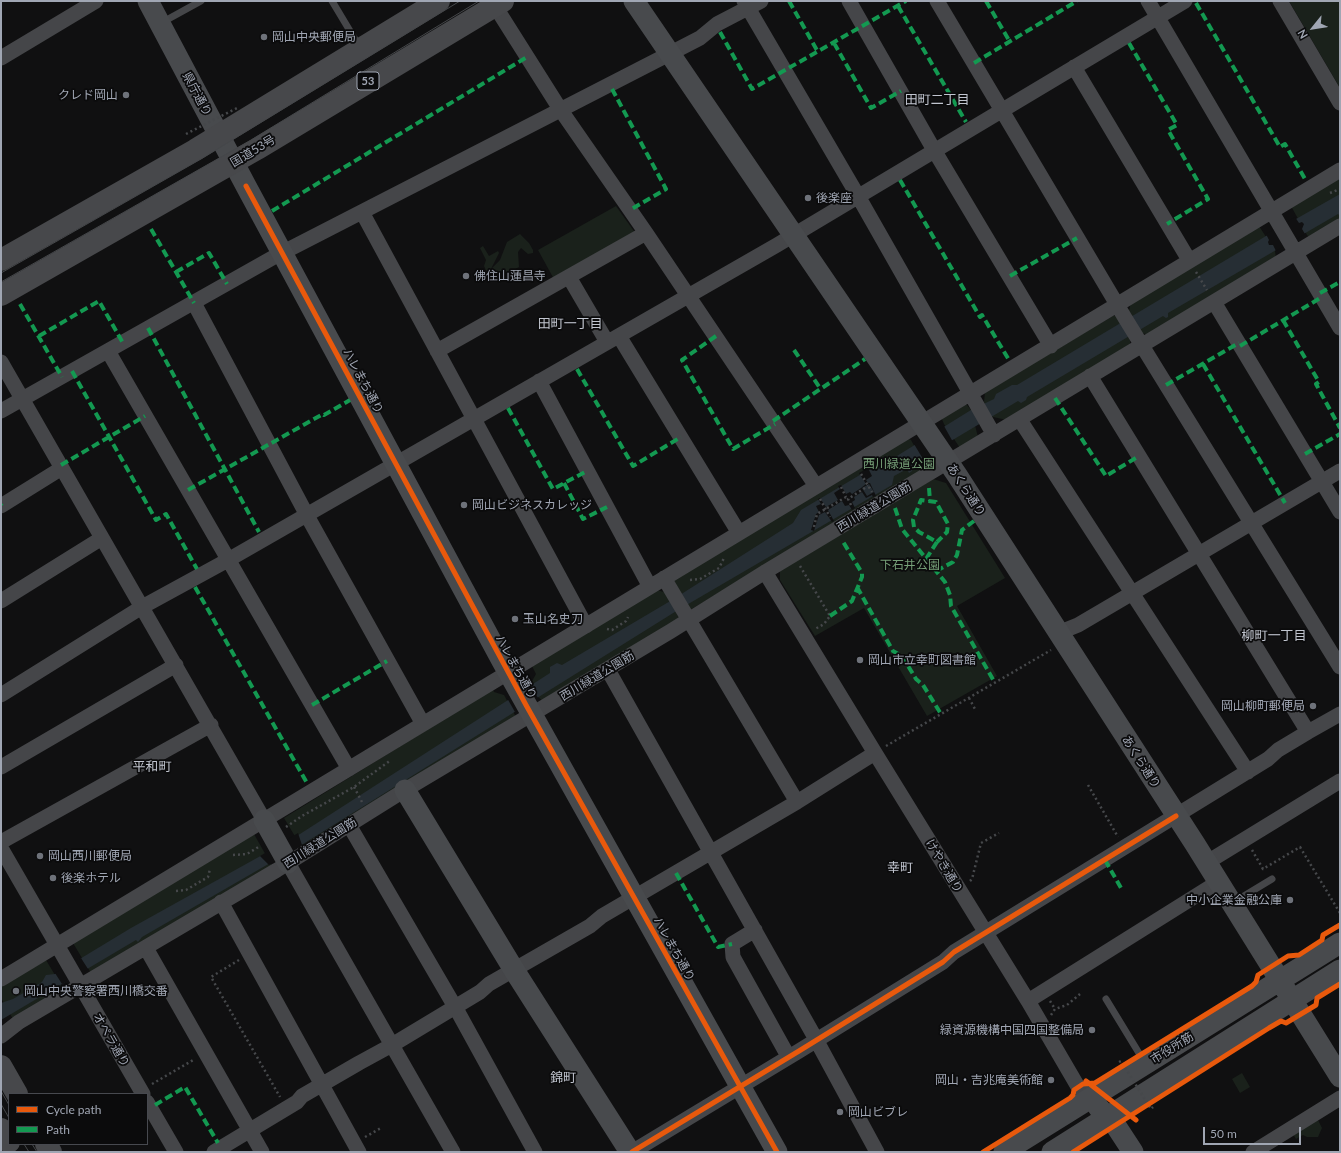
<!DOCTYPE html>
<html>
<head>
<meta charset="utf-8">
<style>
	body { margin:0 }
	#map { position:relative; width:1341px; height:1153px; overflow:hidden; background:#101011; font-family:Lato,sans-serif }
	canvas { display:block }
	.frame { position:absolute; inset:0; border:2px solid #a0a6b3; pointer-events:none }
	.legend { position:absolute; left:8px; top:1093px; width:140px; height:52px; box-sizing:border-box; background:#0b0b0c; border:1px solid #47494f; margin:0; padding:5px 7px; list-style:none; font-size:12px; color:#a0a6b3 }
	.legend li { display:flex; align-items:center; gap:8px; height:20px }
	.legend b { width:20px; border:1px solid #47494f }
	.north { position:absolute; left:1293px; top:8px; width:40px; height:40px; -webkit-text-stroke:3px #0b0b0c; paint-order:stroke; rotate:240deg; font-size:11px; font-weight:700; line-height:16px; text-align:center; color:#a0a6b3 }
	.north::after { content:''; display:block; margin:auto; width:14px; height:18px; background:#a0a6b3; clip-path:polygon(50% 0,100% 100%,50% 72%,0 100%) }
	.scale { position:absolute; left:1203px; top:1127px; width:98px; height:18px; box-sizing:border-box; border:2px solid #a0a6b3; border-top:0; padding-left:5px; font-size:12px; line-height:14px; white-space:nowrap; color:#a0a6b3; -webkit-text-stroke:3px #0b0b0c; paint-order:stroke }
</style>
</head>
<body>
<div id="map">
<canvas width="1341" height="1153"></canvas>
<div class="frame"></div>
<ul class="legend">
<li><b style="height:5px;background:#e8590c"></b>Cycle path</li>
<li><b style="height:5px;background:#139951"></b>Path</li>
</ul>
<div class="north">N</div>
<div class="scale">50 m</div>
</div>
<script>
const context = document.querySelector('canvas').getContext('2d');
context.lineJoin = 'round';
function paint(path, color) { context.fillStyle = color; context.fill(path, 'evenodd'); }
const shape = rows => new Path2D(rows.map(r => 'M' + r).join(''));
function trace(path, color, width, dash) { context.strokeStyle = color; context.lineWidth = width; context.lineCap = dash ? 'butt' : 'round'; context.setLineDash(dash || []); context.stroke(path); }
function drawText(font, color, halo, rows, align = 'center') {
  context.font = font + ' Lato,"Noto Sans JP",sans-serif'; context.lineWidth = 3.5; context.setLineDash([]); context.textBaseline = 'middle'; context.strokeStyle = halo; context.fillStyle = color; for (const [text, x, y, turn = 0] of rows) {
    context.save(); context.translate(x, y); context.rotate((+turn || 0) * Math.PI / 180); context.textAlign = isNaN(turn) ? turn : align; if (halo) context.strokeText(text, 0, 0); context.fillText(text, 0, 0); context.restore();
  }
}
const green = shape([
	[1289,1,1340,1,1340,88],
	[1340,177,1340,219,1309,237,1307,235,1291,206],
	[616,206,636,234,555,281,538,250],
	[1259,226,1275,251,1276,258,1149,335,1142,333,1129,311,1131,302],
	[520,234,529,243,533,250,533,253,528,254,521,248,518,252,519,267,496,280,490,275,491,269,500,260,507,242],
	[483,246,489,256,498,251,499,253,488,275,484,266,486,260,480,248],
	[1113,316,1116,316,1130,340,1130,346,1007,420,993,417,984,402,985,392],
	[963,404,967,405,971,410,978,437,960,448,944,424,941,417],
	[907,438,911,440,927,469,690,610,673,580],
	[933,479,946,483,1005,578,957,606,997,676,927,716,864,608,815,636,780,580,780,570],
	[657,590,667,593,679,618,544,702,538,697,531,683,536,674,532,666],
	[493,689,494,692,504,695,516,717,302,848,284,818],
	[254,834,272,866,91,973,73,943],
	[46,960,64,990,13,1019,1,998,1,986],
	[1242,1073,1250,1087,1240,1093,1232,1079],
	[1317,1118,1322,1128,1318,1137,1307,1137,1303,1135,1296,1139,1293,1134]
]);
const water = shape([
	[1340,194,1340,216,1338,214,1168,313,1168,317,1166,318,1163,316,1027,397,1026,400,1021,403,1018,401,914,463,912,471,909,473,907,469,894,476,892,485,678,610,303,844,142,937,138,942,136,940,1,1020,1,1003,13,999,42,982,46,975,55,974,131,928,300,834,550,673,550,667,557,663,562,665,672,600,793,523,801,510,880,463,884,464,971,410,994,399,996,394,1012,385,1017,385,1266,236]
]);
const pier = shape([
	[1295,217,1299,223,1302,222,1304,224,1302,229,1305,234,1276,251,1273,245,1269,245,1268,242,1269,240,1266,234],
	[944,426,953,442,923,459,914,444],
	[868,468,872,476,866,480,868,483,870,483,876,496,873,497,872,495,866,498,862,492,854,497,855,500,852,502,855,508,852,510,849,505,845,506,842,501,828,510,834,521,832,522,825,512,819,515,814,531,811,530,816,514,819,512,816,506,821,504,818,499,820,498,826,507,838,500,834,493,840,489,838,486,841,485,846,494,850,492,852,494,861,488,866,484,859,473],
	[869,484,874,492,867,496,862,488],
	[530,684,538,698,515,712,507,698],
	[298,833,302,845,269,865,260,856],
	[81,958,88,969,62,984,55,973]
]);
const path = shape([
	[1330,193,1340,189],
	[1196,272,1207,290],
	[861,474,872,492],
	[841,487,846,497],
	[820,499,830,517],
	[851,505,848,499,868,486],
	[814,527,817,514,846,497],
	[800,566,830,616,824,624,815,629],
	[690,580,700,579,719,568,724,558],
	[607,629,612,630,626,621,628,617],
	[969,698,975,709],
	[886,746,1051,650],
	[1088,785,1118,837],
	[354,787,362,802],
	[286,827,302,816,354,787,391,760],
	[1252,850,1263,869,1300,847,1340,913],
	[233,855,247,854,260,846],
	[970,881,972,879,981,843,999,833],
	[176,891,186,890,208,877,210,869],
	[239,960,211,977,280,1097],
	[1050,1001,1055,1009],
	[1051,1015,1055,1009,1067,1005,1080,994],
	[152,1084,195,1059],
	[365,1137,381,1128]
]);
const lane = shape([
	[332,1,359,46],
	[161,23,201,1],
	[1234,902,1272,879],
	[1106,999,1145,1063]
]);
const street = shape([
	[744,1,858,196,994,435],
	[849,1,934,150,1051,346],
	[937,1,1125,318,1340,667],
	[1148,1,1340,328],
	[1280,1,1340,103],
	[495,6,560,109,646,233,816,486],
	[1,58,96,1],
	[1074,67,1189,260],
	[362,212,586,626],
	[569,277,607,342],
	[1214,302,1340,512],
	[194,303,310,521,423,724],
	[619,336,739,533],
	[108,351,349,769],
	[437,351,646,233],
	[1,362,264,820],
	[1090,376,1308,732],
	[539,381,650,587],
	[1,411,274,257,671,53,700,38,717,24,761,1],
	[1020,420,1248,772],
	[1,506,62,468],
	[765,572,875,753,1028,1001,1077,1085,1090,1098],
	[664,578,797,802],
	[1,601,102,538],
	[1058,633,1078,625,1340,471],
	[608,670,813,1034,877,1152],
	[1,695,142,607,228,560,777,245,1185,1],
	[1,767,176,665],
	[349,825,458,1012,535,1152],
	[1,842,211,725],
	[1,848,143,1094],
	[288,863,453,1152],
	[1206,863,1340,781],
	[221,902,359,1152],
	[755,930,732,944,733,957,788,1056],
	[146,948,262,1152],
	[1,979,1340,170],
	[1028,1001,1218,882],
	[1,1036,19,1022,277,870,405,790,671,631,765,572,1340,226],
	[147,1102,176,1152],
	[214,1152,297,1102,302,1096,359,1063,392,1045,480,992,489,984,590,926,602,916,797,802,875,753],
	[632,1152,799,1051,943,962,954,952,1268,759,1278,750,1308,732,1340,714],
	[1253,1152,1340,1098]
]);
const secondary = shape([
	[148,1,246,186,502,661,777,1152],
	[634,1,957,475,1195,844,1340,1077],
	[405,790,514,970,630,1152],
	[264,820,288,863],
	[1098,1107,1116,1126,1133,1152],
	[1004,1152,1340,943],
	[1052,1152,1340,970]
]);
const primary = shape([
	[1,1066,17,1094],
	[1,1129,9,1142],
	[46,1144,51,1152]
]);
const highway = shape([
	[1,260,195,150,439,1],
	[1,295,257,149,503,1]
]);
const tram = shape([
	[1,273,201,159,460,1],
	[1,282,251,140,479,1],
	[1,1091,9,1105],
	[1,1104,9,1118],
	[24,1144,29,1152],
	[32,1144,37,1152]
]);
const pathBridge = shape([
	[186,134,237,108],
	[1119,1062,1121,1061,1151,1109,1153,1107]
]);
const quiet = shape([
	[789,1,818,52],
	[986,1,1010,42],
	[1196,3,1280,147,1285,144,1305,179],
	[898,6,966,122],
	[720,32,752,89,906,1],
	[834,43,871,108,901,91],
	[1129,43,1177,125,1168,130,1208,199,1167,224],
	[974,63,1077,1],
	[612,89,666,189,630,210],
	[900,180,980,317,982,315,1009,360],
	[272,211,527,57],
	[151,229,194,303],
	[176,272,209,253,227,284],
	[1010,276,1077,238],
	[1320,293,1340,282],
	[20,304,62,377],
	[1283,320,1319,382,1316,384,1340,428],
	[148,328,259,532],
	[39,336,99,301,123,343],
	[716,336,682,360,733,449,775,424],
	[1240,346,1322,297],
	[794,350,820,388],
	[1203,364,1285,503],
	[577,369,633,466,681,437],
	[72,371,156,520,166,514,197,569],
	[1166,385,1239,343],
	[1055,398,1106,476,1139,456],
	[508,408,553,489,587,471],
	[773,421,865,359],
	[1305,454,1340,434],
	[61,465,145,416],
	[564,483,583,519,607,507],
	[929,488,930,501],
	[188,490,323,414,324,415,350,400],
	[1,505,2,506],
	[895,508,902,529,945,582,950,595,951,606,995,683],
	[926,559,937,542,919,532,914,527,913,520,921,500,936,502,948,524,947,532,937,542],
	[936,571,953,562,957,555,962,530,974,521],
	[195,587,307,783],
	[857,587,893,651,902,656,916,679,923,685,941,714],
	[830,616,852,601,862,577,862,573,842,540],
	[312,705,387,661],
	[1105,860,1121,888],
	[676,873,718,947,732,944],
	[155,1105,185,1087,218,1143]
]);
const cycleway = shape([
	[246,186,526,705,777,1152],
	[1086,1081,1136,1120],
	[632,1152,799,1051,943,962,954,952,1176,816],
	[983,1152,1070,1098,1073,1095,1074,1090,1083,1084,1095,1083,1252,986,1256,982,1258,975,1288,956,1299,955,1322,940,1323,935,1340,925],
	[1073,1152,1269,1028,1281,1021,1286,1023,1316,1005,1317,998,1340,984]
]);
const markers = [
	[264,37,4,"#6e727a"],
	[126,95,4,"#6e727a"],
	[808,198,4,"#6e727a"],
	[466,276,4,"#6e727a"],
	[464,505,4,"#6e727a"],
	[515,619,4,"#6e727a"],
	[860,660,4,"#6e727a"],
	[1313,706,4,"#6e727a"],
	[40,856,4,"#6e727a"],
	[53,878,4,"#6e727a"],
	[1290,900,4,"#6e727a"],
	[16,991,4,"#6e727a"],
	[1092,1030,4,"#6e727a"],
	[1051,1080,4,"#6e727a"],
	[840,1112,4,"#6e727a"]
];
const shields = [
	[368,81,22]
];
const shieldNames = [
	["53",368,81]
];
const poiNames = [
	["岡山中央郵便局",272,37],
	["クレド岡山",118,95,"right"],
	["後楽座",816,198],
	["佛住山蓮昌寺",474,276],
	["岡山ビジネスカレッジ",472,505],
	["玉山名史刀",523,619],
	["岡山市立幸町図書館",868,660],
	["岡山柳町郵便局",1305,706,"right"],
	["岡山西川郵便局",48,856],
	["後楽ホテル",61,878],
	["中小企業金融公庫",1282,900,"right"],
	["岡山中央警察署西川橋交番",24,991],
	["緑資源機構中国四国整備局",1084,1030,"right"],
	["岡山・吉兆庵美術館",1043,1080,"right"],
	["岡山ビブレ",848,1112]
];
const streetNames = [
	["県庁通り",197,94,62],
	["国道53号",253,151,-31],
	["ハレまち通り",363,381,62],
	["あくら通り",966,490,57],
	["西川緑道公園筋",874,507,-31],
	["ハレまち通り",516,667,61],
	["西川緑道公園筋",597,676,-31],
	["あくら通り",1141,762,57],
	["西川緑道公園筋",320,843,-32],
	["けやき通り",944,866,59],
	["ハレまち通り",674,949,61],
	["オペラ通り",111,1040,60],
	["市役所筋",1172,1048,-32]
];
const parkNames = [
	["西川緑道公園",899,464],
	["下石井公園",910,565]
];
const neighbourhoodNames = [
	["田町二丁目",937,100],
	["田町一丁目",570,324],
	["柳町一丁目",1274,636],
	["平和町",152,767],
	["幸町",900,868],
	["錦町",563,1078]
];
paint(green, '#1a211b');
paint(water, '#262e34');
paint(pier, '#101011');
trace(path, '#46484b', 2.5, [2, 3]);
trace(lane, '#454649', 7);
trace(street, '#454649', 15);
trace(secondary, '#484a4d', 21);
trace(primary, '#47484b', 22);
trace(highway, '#47484b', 22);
trace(tram, '#45474a', 1);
trace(pathBridge, '#46484b', 2.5, [2, 3]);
trace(quiet, '#139951', 4, [8, 4]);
trace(cycleway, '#e8590c', 5);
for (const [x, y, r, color] of markers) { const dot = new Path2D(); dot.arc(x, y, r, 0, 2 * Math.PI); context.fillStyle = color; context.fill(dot); trace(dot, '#0b0b0c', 1.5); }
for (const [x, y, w] of shields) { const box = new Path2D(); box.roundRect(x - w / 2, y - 9, w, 18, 3); context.fillStyle = '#0b0b0c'; context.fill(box); trace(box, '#a0a6b3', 1); }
drawText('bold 11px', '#a0a6b3', null, shieldNames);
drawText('12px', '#a0a6b3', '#0b0b0c', poiNames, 'left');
drawText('12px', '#a0a6b3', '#0b0b0c', streetNames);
drawText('12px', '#769f78', '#0b0b0c', parkNames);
drawText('13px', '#c1c5cf', '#0b0b0c', neighbourhoodNames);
</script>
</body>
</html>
